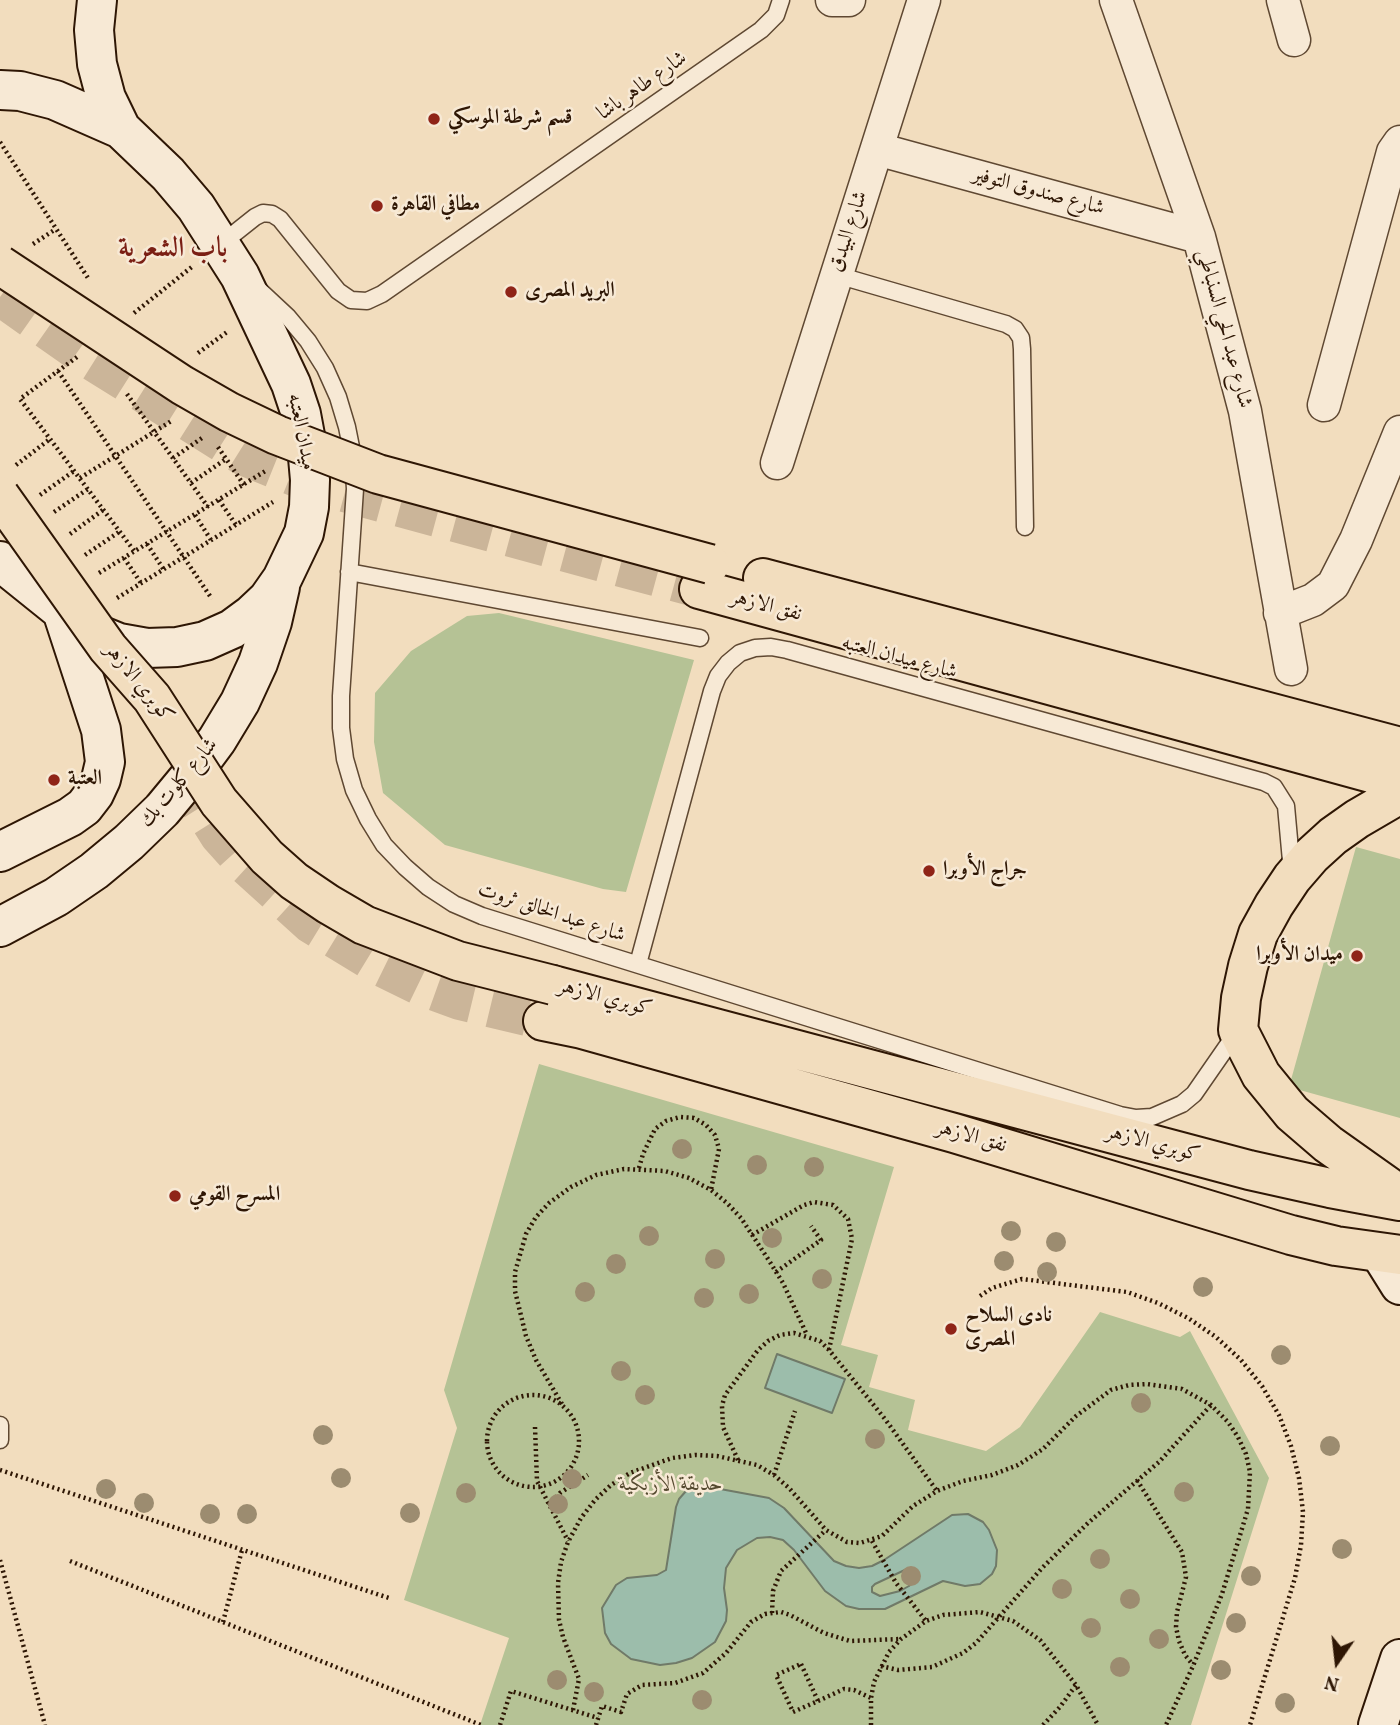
<!DOCTYPE html>
<html>
<head>
<meta charset="utf-8">
<style>
	body { margin:0 }
	#map { position:relative; width:1400px; height:1725px; overflow:hidden; background:#f2ddbe; font-family:Vollkorn,serif }
	canvas { display:block }
	.north { position:absolute; left:1302px; top:1627px; width:70px; height:70px; -webkit-text-stroke:5px #f7e9d5; paint-order:stroke; rotate:194deg; font-size:19px; font-weight:700; line-height:28px; text-align:center; color:#2e1604 }
	.north::after { content:''; display:block; margin:auto; width:24px; height:32px; background:#2e1604; clip-path:polygon(50% 0,100% 100%,50% 72%,0 100%) }
</style>
</head>
<body>
<div id="map">
<canvas width="1400" height="1725"></canvas>
<div class="north">N</div>
</div>
<script>
const context = document.querySelector('canvas').getContext('2d');
context.lineJoin = 'round';
function paint(path, color) { context.fillStyle = color; context.fill(path, 'evenodd'); }
const shape = rows => new Path2D(rows.map(r => 'M' + r).join(''));
function trace(path, color, width, dash) { context.strokeStyle = color; context.lineWidth = width; context.lineCap = dash ? 'butt' : 'round'; context.setLineDash(dash || []); context.stroke(path); }
function drawText(font, color, halo, rows, align = 'center') {
  context.font = font + ' Vollkorn,Amiri,serif'; context.lineWidth = 5; context.setLineDash([]); context.textBaseline = 'middle'; context.strokeStyle = halo; context.fillStyle = color; for (const [text, x, y, turn = 0] of rows) {
    context.save(); context.translate(x, y); context.rotate((+turn || 0) * Math.PI / 180); context.textAlign = isNaN(turn) ? turn : align; if (halo) context.strokeText(text, 0, 0); context.fillText(text, 0, 0); context.restore();
  }
}
const green = shape([
	[499,613,694,660,626,892,603,889,445,845,383,793,374,742,375,693,411,651,467,616],
	[1356,847,1400,859,1400,1118,1289,1087],
	[539,1064,894,1167,841,1345,878,1355,869,1387,915,1400,908,1430,986,1451,1020,1427,1100,1312,1180,1337,1190,1331,1269,1478,1191,1725,480,1725,509,1638,404,1600,457,1428,444,1390]
]);
const water = shape([
	[777,1354,845,1379,832,1413,765,1388,777,1354],
	[704,1486,769,1498,784,1508,834,1561,846,1566,859,1568,872,1566,884,1560,952,1515,968,1514,983,1522,989,1530,997,1550,996,1566,992,1574,980,1584,965,1586,943,1581,885,1609,859,1609,846,1606,825,1591,794,1550,783,1540,770,1537,757,1538,737,1550,726,1568,724,1588,727,1610,726,1621,715,1642,692,1658,676,1663,660,1665,631,1659,611,1644,605,1633,602,1608,616,1585,627,1578,657,1575,666,1570,676,1507,679,1499,686,1491,704,1486],
	[909,1568,917,1570,918,1575,909,1586,900,1591,880,1596,872,1592,872,1587,875,1584,909,1568]
]);
const primaryTunnel = shape([
	[0,297,85,357,244,457,311,484,699,589],
	[184,773,200,806,219,836,247,867,310,924,382,968,421,987,460,1001,543,1021]
]);
const path = shape([
	[0,142,88,278],
	[33,244,56,229],
	[134,313,193,266],
	[198,353,227,332],
	[77,357,20,399,135,552],
	[58,371,212,599],
	[127,394,208,507],
	[218,447,244,485],
	[173,458,202,438],
	[16,465,50,439],
	[80,478,173,420],
	[191,483,226,459],
	[40,495,74,471],
	[219,500,236,525],
	[54,512,88,489],
	[195,515,211,540],
	[70,534,103,510],
	[147,544,164,570],
	[85,555,119,532],
	[124,558,141,583],
	[99,573,267,470],
	[117,598,273,502],
	[639,1168,643,1154,655,1129,666,1121,680,1117,694,1118,706,1125,715,1135,719,1149,711,1190],
	[752,1235,804,1205,814,1202,833,1205,848,1219,852,1239,829,1350],
	[776,1272,821,1240,811,1226],
	[980,1296,992,1288,1022,1279,1127,1292,1158,1303,1188,1318,1216,1337,1241,1360,1262,1386,1279,1415,1291,1446,1299,1478,1303,1512,1301,1545,1295,1578,1250,1725],
	'487 1441a46 46 0 1 1 92 0a46 46 0 1 1-92 0Z',
	[562,1404,536,1360,526,1336,515,1291,515,1272,526,1234,536,1217,549,1203,571,1187,596,1175,624,1169,665,1171,689,1178,711,1190,727,1203,741,1218,768,1259,783,1283,807,1335],
	[535,1427,537,1481,568,1541],
	[738,1460,723,1427,722,1406,725,1395,758,1350,768,1341,780,1335,794,1333,820,1341,829,1350,885,1419,937,1491],
	[0,1470,389,1598],
	[774,1475,795,1411],
	[1137,1480,1182,1552,1186,1577,1177,1612,1176,1627,1179,1641,1185,1655,1193,1665],
	[549,1506,560,1493,588,1475],
	[872,1541,896,1583,926,1621],
	[0,1560,45,1725],
	[70,1561,481,1725],
	[772,1613,773,1591,781,1571,826,1530],
	[223,1622,242,1550],
	[801,1664,818,1701,793,1712,776,1675,801,1664],
	[881,1666,898,1670,932,1667,963,1653,976,1643,1042,1568,1088,1523,1159,1462,1211,1405],
	[818,1701,844,1689,854,1690,871,1698],
	[573,1710,579,1679,563,1637,559,1620,558,1583,561,1562,568,1542,581,1518,595,1500,611,1485,630,1473,672,1458,695,1455,717,1456,757,1465,774,1475,789,1488,826,1530,847,1542,860,1543,882,1536,913,1506,937,1491,963,1481,992,1475,1018,1465,1043,1449,1076,1416,1111,1390,1129,1385,1147,1384,1182,1389,1211,1405,1228,1422,1238,1437,1246,1454,1250,1472,1248,1509,1222,1594,1193,1666,1166,1725],
	[500,1725,511,1691,598,1718],
	[596,1725,602,1706,621,1712,627,1694,642,1685,675,1683,703,1673,726,1653,751,1622,765,1614,781,1612,790,1615,824,1633,850,1641,901,1639],
	[871,1725,871,1698,874,1682,889,1652,901,1639,926,1621,943,1615,980,1612,1013,1621,1040,1640,1076,1685,1098,1725],
	[1043,1725,1060,1707,1076,1685]
]);
const lane = shape([
	[221,244,255,217,263,213,272,214,280,219,338,291,351,300,367,301,382,294,761,30,776,15,781,0],
	[837,275,1006,324,1015,329,1021,338,1022,349,1025,527],
	[258,289,288,317,308,341,325,368,338,397,347,427,353,457,355,489,341,696,341,728,345,759,354,790,368,819,384,845,405,867,428,887,454,904,482,916,1120,1115,1136,1118,1152,1117,1182,1104,1194,1094,1237,1032],
	[349,572,700,638],
	[638,964,712,691,718,676,728,663,740,653,755,648,771,647,787,650,1264,782,1274,787,1286,806,1292,872],
	[0,1425,0,1440]
]);
const street = shape([
	[832,0,849,0],
	[1116,0,1199,237,1245,411,1291,669],
	[1283,0,1294,40],
	[877,149,1199,237],
	[1324,405,1393,152,1400,142],
	[777,463,924,0],
	[1280,613,1313,600,1333,585,1356,540,1400,432]
]);
const secondary = shape([
	[97,0,94,30,97,64,106,98,121,129],
	[0,90,20,91,55,100,121,129,168,174,196,207,240,276,291,384,301,414,307,446,310,480,309,507,304,533,282,579,268,599,251,615,232,629,205,641,177,647,147,648,119,643,92,632,62,611,0,561],
	[0,852,70,817,84,807,94,794,101,779,105,762,101,730,62,611],
	[0,927,56,897,94,871,129,842,162,810,191,775,217,740,240,702,258,663,272,622,280,587],
	[1380,1253,1400,1285],
	[1378,1725,1400,1659]
]);
const primary = shape([
	[763,578,1400,747],
	[699,589,1400,781],
	[1400,794,1357,819,1333,836,1311,856,1292,878,1274,905,1258,934,1248,966,1241,998,1238,1030,1261,1075,1292,1113,1328,1144,1400,1195],
	[553,985,1249,1170,1330,1188,1400,1201],
	[543,1021,582,1029,954,1133,1291,1235,1336,1246,1400,1255]
]);
const primaryBridge = shape([
	[0,265,182,385,229,412,277,435,378,474,710,564],
	[0,496,108,648,152,698,219,802,267,857,294,881,328,904,364,925,458,961,553,985]
]);
const trees = [
	[682,1149],
	[757,1165],
	[814,1167],
	[1011,1231],
	[649,1236],
	[772,1238],
	[1056,1242],
	[715,1259],
	[1004,1261],
	[616,1264],
	[1047,1272],
	[822,1279],
	[1203,1287],
	[585,1292],
	[749,1294],
	[704,1298],
	[1281,1355],
	[621,1371],
	[645,1395],
	[1141,1403],
	[323,1435],
	[875,1439],
	[1330,1446],
	[341,1478],
	[572,1479],
	[106,1489],
	[1184,1492],
	[466,1493],
	[144,1503],
	[558,1504],
	[410,1513],
	[210,1514],
	[247,1514],
	[1342,1549],
	[1100,1559],
	[911,1576],
	[1251,1576],
	[1062,1589],
	[1130,1599],
	[1236,1623],
	[1091,1628],
	[1159,1639],
	[1120,1667],
	[1221,1670],
	[557,1680],
	[594,1692],
	[702,1700],
	[1285,1703]
];
const markers = [
	[434,119,7,"#8f2418"],
	[377,206,7,"#8f2418"],
	[511,292,7,"#8f2418"],
	[54,780,7,"#8f2418"],
	[929,871,7,"#8f2418"],
	[1357,956,7,"#8f2418"],
	[175,1196,7,"#8f2418"],
	[951,1329,7,"#8f2418"]
];
const streetNames = [
	["شارع طاهر باشا",643,87,-35],
	["شارع صندوق التوفير",1038,193,15],
	["شارع البيدق",850,232,-72],
	["شارع عبد الحي السنباطي",1223,329,75],
	["ميدان العتبه",300,432,79],
	["نفق الازهر",766,607,15],
	["شارع ميدان العتبه",899,659,15],
	["كوبري الازهر",138,684,51],
	["شارع كلوت بك",180,784,-50],
	["شارع عبد الخالق ثروت",551,914,18],
	["كوبري الازهر",605,999,15],
	["نفق الازهر",971,1138,16],
	["كوبري الازهر",1153,1145,15]
];
const poiNames = [
	["قسم شرطة الموسكي",448,119],
	["مطافي القاهرة",391,206],
	["البريد المصرى",525,292],
	["العتبة",68,780],
	["جراج الأوبرا",943,871],
	["ميدان الأوبرا",1343,956,"right"],
	["المسرح القومي",189,1196],
	["نادى السلاح",965,1317],
	["المصرى",965,1341]
];
const parkNames = [
	["حديقة الأزبكية",671,1486]
];
const districtNames = [
	["باب الشعرية",173,251]
];
paint(green, '#b5c295');
paint(water, '#9cbdab');
trace(water, '#707a68', 2);
trace(primaryTunnel, '#cbb599', 38, [38, 19]);
trace(lane, '#5f4832', 19);
trace(street, '#5f4832', 35);
trace(secondary, '#2e1604', 42);
trace(primary, '#2e1604', 42);
trace(path, '#2e1604', 4.5, [2, 3.5]);
trace(lane, '#f7e9d5', 16);
trace(street, '#f7e9d5', 32);
trace(secondary, '#f7e9d5', 38);
trace(primary, '#f2ddbe', 38);
trace(primaryBridge, '#2e1604', 42, []);
trace(primaryBridge, '#f2ddbe', 38);
context.fillStyle = '#9c8c70';
for (const [x, y] of trees) { context.beginPath(); context.arc(x, y, 10, 0, 2 * Math.PI); context.fill(); }
for (const [x, y, r, color] of markers) { const dot = new Path2D(); dot.arc(x, y, r, 0, 2 * Math.PI); context.fillStyle = color; context.fill(dot); trace(dot, '#f7e9d5', 2.5); }
drawText('21px', '#2e1604', '#f7e9d5', streetNames);
drawText('bold 21px', '#2e1604', '#f7e9d5', poiNames, 'left');
drawText('italic 21px', '#564a30', '#f7e9d5', parkNames);
drawText('bold 28px', '#7a1f14', '#f7e9d5', districtNames);
</script>
</body>
</html>
